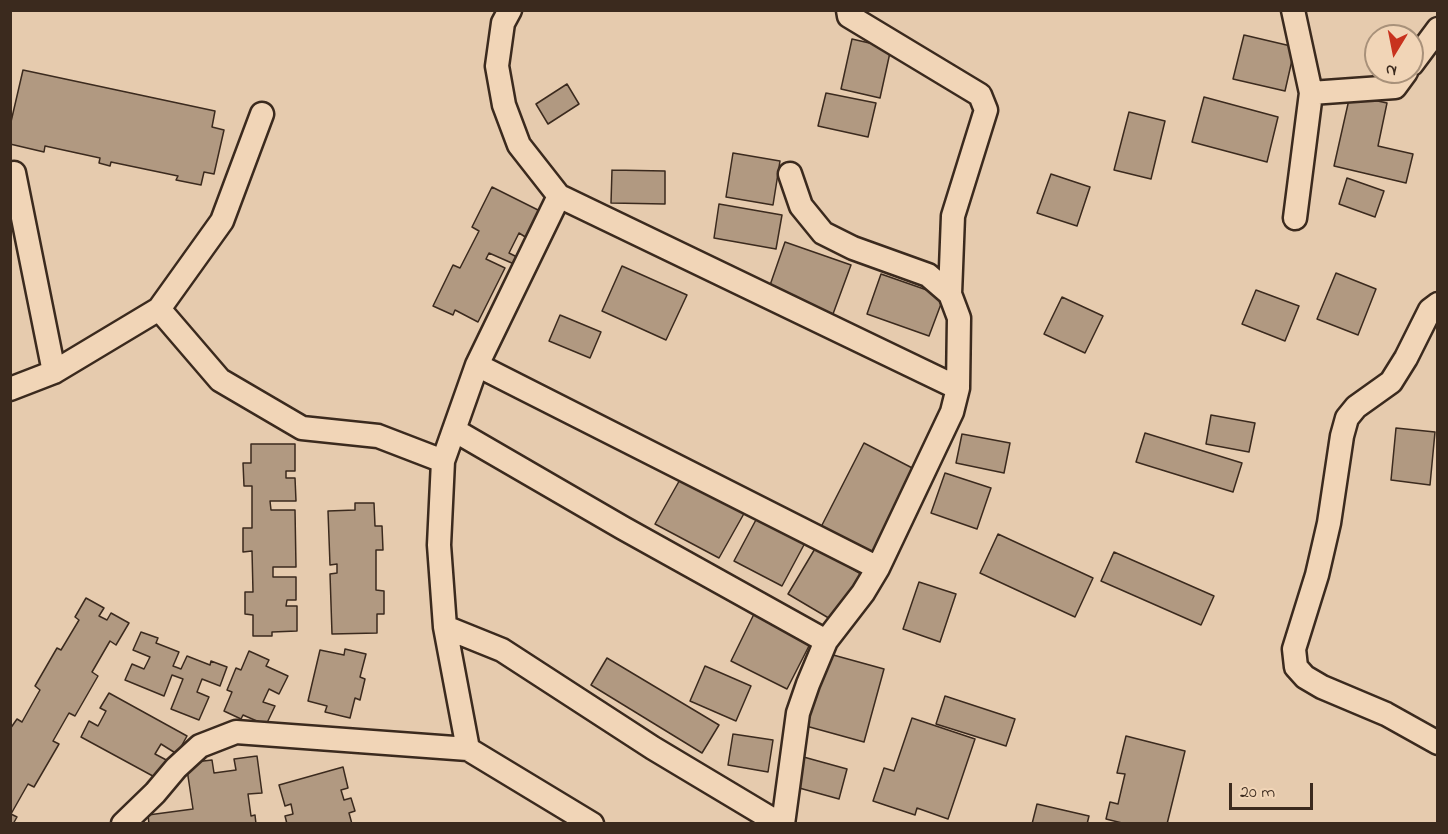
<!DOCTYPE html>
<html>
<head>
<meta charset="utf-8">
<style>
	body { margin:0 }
	#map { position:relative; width:1448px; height:834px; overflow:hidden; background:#e6cbae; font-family:"Indie Flower",sans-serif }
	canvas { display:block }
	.frame { position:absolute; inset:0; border:12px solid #3b2a1e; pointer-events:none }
	.north { position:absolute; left:1364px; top:24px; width:60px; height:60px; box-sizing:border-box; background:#f1d5b7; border:2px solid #a8917a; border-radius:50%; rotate:190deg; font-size:16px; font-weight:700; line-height:24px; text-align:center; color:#3b2a1e }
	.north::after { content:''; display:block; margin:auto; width:21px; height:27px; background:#c8321e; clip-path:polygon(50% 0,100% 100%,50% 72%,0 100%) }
	.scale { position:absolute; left:1229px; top:783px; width:84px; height:27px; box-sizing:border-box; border:3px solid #3b2a1e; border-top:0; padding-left:8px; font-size:18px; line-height:21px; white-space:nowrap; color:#3b2a1e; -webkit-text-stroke:4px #f1d5b7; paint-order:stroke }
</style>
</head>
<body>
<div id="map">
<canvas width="1448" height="834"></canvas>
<div class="frame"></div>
<div class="north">N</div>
<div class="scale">20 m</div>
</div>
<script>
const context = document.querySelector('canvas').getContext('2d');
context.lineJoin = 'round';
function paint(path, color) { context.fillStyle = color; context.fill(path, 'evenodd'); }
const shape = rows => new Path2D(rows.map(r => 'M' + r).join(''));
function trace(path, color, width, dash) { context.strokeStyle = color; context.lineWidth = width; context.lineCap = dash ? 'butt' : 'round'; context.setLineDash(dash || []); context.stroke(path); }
const building = shape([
	[1244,35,1295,47,1285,91,1233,79,1244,35],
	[852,39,891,48,880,98,841,89,852,39],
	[23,70,215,111,212,127,224,130,214,174,204,172,201,185,176,180,178,176,111,162,110,166,99,163,100,158,45,146,44,152,10,144,10,126,23,70],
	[567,84,579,104,548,124,536,104,567,84],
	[826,93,876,103,868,137,818,126,826,93],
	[1350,95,1387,103,1378,146,1413,154,1406,183,1334,166,1350,95],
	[1204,97,1278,117,1267,162,1192,142,1204,97],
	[1129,112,1165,121,1151,179,1114,170,1129,112],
	[733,153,780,161,773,205,726,197,733,153],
	[612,170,665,171,665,204,611,203,612,170],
	[1051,174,1090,187,1077,226,1037,213,1051,174],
	[1347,178,1384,191,1375,217,1339,204,1347,178],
	[492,187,540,211,527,238,519,233,509,253,517,257,514,264,489,253,486,259,505,268,478,322,455,310,453,315,433,306,453,265,460,268,479,231,472,227,492,187],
	[719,204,782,215,776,249,714,238,719,204],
	[785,242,851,265,833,314,768,291,785,242],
	[622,266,687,295,666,340,602,311,622,266],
	[1336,273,1376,289,1358,335,1317,319,1336,273],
	[881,274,944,296,929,336,867,314,881,274],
	[1256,290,1299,306,1285,341,1242,324,1256,290],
	[1062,297,1103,316,1085,353,1044,334,1062,297],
	[560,315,601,332,590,358,549,341,560,315],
	[1211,415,1255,423,1249,452,1206,444,1211,415],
	[1396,428,1435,432,1430,485,1391,480,1396,428],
	[1145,433,1242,463,1233,492,1136,462,1145,433],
	[962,434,1010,443,1004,473,956,463,962,434],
	[864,443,920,472,876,556,821,527,864,443],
	[251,444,295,444,295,471,286,471,286,478,295,478,296,501,270,501,271,510,295,510,296,567,273,567,273,577,296,577,296,600,287,600,286,606,297,606,297,631,272,632,272,636,253,636,253,615,245,614,245,592,253,592,252,551,243,552,243,528,252,528,252,486,244,486,243,463,251,463,251,444],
	[945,473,991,488,977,529,931,513,945,473],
	[682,476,746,510,719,558,655,524,682,476],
	[355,503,374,503,375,526,382,526,383,550,376,550,376,590,384,591,384,614,377,614,377,633,332,634,330,574,337,573,337,564,330,565,328,511,355,510,355,503],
	[758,516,806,541,782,586,734,561,758,516],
	[998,534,1093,578,1075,617,980,573,998,534],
	[816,547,861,574,832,620,788,594,816,547],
	[1114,552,1214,596,1201,625,1101,581,1114,552],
	[919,582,956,594,940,642,903,629,919,582],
	[86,598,104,608,99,616,107,620,111,613,129,623,116,645,110,641,92,672,98,676,75,716,69,713,53,741,59,744,34,787,28,784,11,814,17,817,13,824,10,824,10,729,17,719,22,722,40,690,35,686,57,648,61,650,79,620,75,617,86,598],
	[754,614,811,642,787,689,731,661,754,614],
	[141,632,158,638,156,643,179,652,173,666,181,669,187,656,210,665,211,661,227,667,220,686,202,679,197,692,209,697,199,720,171,709,183,679,172,675,164,696,125,680,132,664,144,669,150,657,133,650,141,632],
	[345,649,366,654,360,677,365,679,360,700,355,698,350,718,325,712,327,706,308,701,320,650,344,655,345,649],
	[249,651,269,660,266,666,288,676,279,694,269,689,263,702,275,706,266,725,243,715,241,719,224,711,232,692,227,690,236,668,241,670,249,651],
	[826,653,884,669,864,742,806,726,826,653],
	[607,658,719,725,702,753,591,685,607,658],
	[705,666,751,686,736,721,690,701,705,666],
	[109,693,187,736,177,754,161,744,155,754,172,763,162,781,81,737,89,721,98,726,106,711,100,708,109,693],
	[945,696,1015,719,1006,746,936,724,945,696],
	[912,718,975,739,948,819,917,808,915,815,873,801,884,768,894,771,912,718],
	[733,734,773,740,768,772,728,765,733,734],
	[1126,736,1185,751,1167,824,1126,824,1106,819,1110,802,1118,804,1125,774,1117,773,1126,736],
	[257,756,262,793,248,794,251,816,255,815,256,824,149,824,148,815,193,809,186,763,212,760,214,773,236,770,234,759,257,756],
	[800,756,847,769,839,799,792,786,800,756],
	[343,767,348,788,341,790,344,800,351,798,355,811,349,813,352,824,287,824,285,816,293,814,291,804,285,806,279,785,343,767],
	[1037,804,1089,816,1087,824,1032,824,1037,804]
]);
const street = shape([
	[848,10,849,16,980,95,986,110,953,216,950,294],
	[1293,10,1311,93,1295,218],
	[1412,64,1438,29],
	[1311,93,1395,87,1406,72],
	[14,173,54,372],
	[790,174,801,206,823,233,853,248,928,275,950,294,959,318,958,388],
	[559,196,958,388,952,412,878,568,863,593,826,641,808,684,798,713,783,824],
	[1438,304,1430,310,1406,358,1391,382,1356,407,1347,418,1342,436,1329,523,1317,575,1294,649,1296,667,1305,677,1322,687,1386,714,1438,743],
	[159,309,220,380,302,428,378,436,443,461],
	[477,365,878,568],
	[10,389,54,372,159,309,222,221,262,114],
	[454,430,623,528,826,641],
	[445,627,502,650,653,748,780,824],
	[468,749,445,627,439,545,443,461,477,365,559,196,519,145,504,105,497,66,503,23,510,10],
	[123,824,155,793,176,768,200,746,236,732,468,749,592,824]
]);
paint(building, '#b19981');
trace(building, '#3b2a1e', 1.5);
trace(street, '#3b2a1e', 27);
trace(street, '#f1d5b7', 22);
</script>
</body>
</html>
